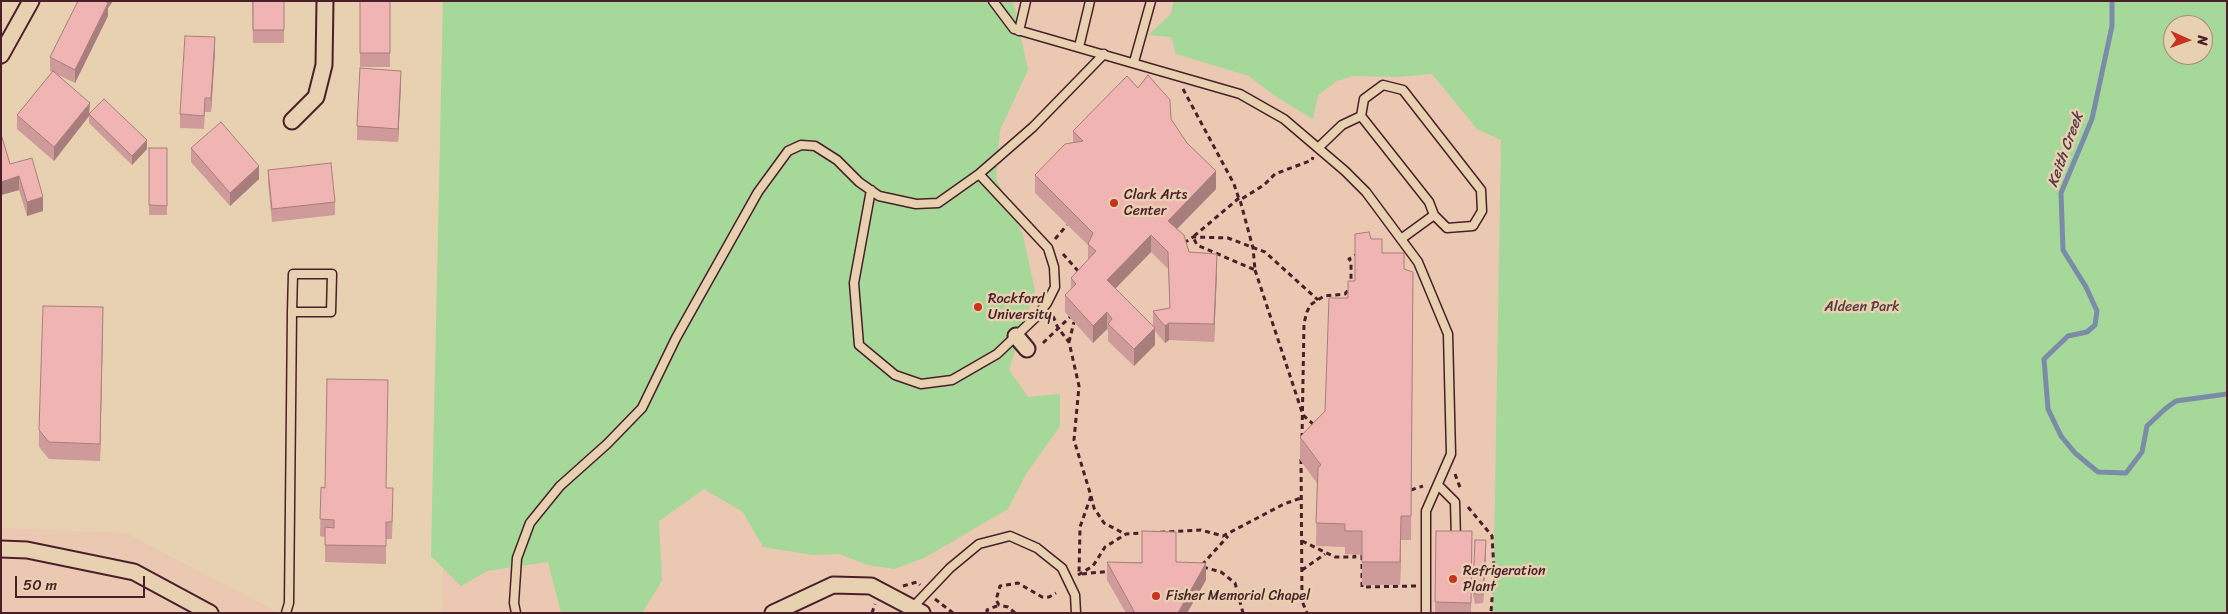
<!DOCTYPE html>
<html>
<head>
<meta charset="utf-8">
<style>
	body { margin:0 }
	#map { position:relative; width:2228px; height:614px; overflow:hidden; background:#e7d1b0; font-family:Sriracha,sans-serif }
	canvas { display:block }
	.frame { position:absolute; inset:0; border:2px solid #4a1f2b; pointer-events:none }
	.north { position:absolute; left:2163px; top:15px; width:50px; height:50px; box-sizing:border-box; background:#e7d1b0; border:1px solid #a88a7b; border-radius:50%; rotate:92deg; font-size:14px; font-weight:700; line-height:20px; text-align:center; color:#4a1f2b }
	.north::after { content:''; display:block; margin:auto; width:18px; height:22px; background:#c8321e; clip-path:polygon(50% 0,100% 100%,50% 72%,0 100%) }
	.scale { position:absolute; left:15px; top:576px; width:130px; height:22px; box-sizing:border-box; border:2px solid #4a1f2b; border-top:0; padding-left:6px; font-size:15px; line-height:18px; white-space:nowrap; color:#4a1f2b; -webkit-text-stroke:4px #e7d1b0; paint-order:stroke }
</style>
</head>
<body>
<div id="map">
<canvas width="2228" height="614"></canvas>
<div class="frame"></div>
<div class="north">N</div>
<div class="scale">50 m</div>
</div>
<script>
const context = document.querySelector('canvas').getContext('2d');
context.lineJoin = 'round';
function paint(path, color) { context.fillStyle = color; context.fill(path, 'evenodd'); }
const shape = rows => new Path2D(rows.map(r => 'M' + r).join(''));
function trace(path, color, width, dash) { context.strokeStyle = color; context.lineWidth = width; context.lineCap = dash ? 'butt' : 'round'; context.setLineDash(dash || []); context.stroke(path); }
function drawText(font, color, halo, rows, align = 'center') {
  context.font = font + ' Sriracha,sans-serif'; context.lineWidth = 5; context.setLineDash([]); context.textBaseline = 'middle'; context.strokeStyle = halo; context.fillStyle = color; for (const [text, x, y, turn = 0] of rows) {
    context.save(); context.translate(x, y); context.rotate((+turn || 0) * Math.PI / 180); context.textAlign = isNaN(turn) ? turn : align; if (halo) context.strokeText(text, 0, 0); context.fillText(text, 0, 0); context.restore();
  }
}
const built = shape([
	[456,1,1518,1,1497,613,442,613],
	[1,528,126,533,279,613,1,613]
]);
const green = shape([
	[443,1,1013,1,1028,70,1000,130,996,178,1023,235,1035,291,1009,370,1028,397,1060,394,1060,426,1026,474,1008,509,924,558,894,569,868,565,839,554,813,555,763,547,743,512,704,489,659,521,662,581,642,613,561,613,548,562,487,571,461,586,431,556],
	[1174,1,2227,1,2227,613,1493,613,1501,140,1477,129,1432,74,1397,77,1353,76,1337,81,1318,95,1313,119,1275,96,1249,76,1176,54,1171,37,1148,35,1171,14],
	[2173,25,2203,25,2203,55,2173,55]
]);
const stream = shape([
	[2112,1,2112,26,2092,119,2061,193,2063,250,2086,287,2097,311,2095,325,2087,332,2068,336,2044,359,2048,409,2061,436,2075,453,2098,472,2126,473,2142,452,2147,426,2165,409,2176,401,2227,394]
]);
const path = shape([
	[1183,89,1234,184,1239,199],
	[1239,198,1193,237,1197,245,1255,270,1253,248,1240,200,1264,185,1275,174,1312,160,1313,157],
	[1055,239,1067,225],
	[1184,243,1193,237,1228,238,1265,252,1318,300],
	[1063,254,1079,272],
	[1255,270,1303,415,1314,425],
	[1053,316,1058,328,1069,342,1079,386,1074,440,1091,496,1080,527,1079,574],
	[1069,342,1074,322],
	[1043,343,1070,317],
	[1302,438,1304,323,1307,312,1310,305,1324,296,1345,294,1351,286,1351,261,1349,259,1359,253],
	[1301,459,1302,601,1307,613],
	[1455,474,1461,490],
	[1411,490,1423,486],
	[1091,496,1094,508,1104,523,1125,534],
	[1468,507,1492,536,1494,570,1491,613],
	[1302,541,1335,557,1355,557,1354,554],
	[1362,555,1362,587,1416,586],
	[1202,565,1228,536],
	[1203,567,1221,572,1235,583,1243,613],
	[1302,570,1325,554],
	[1082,574,1111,571],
	[1078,575,1093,566,1105,547,1126,534,1201,530,1223,536,1284,504,1301,498],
	[903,586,917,582,920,585],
	[935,599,953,613],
	[872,613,875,604],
	[987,613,987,610,999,605],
	[1015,613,1008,607,999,605,996,600,1000,586,1018,583,1042,597,1049,597,1056,593]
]);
const lane = shape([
	[993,1,1014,29,1240,94,1284,119,1345,171,1366,192,1418,262,1448,334,1451,454,1426,511,1426,613],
	[1019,31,1026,1],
	[1079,47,1090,1],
	[1134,62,1151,1],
	[1361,116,1364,99,1383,85,1403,90,1481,190,1482,211,1473,226,1447,228,1434,215],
	[1318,148,1342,125,1361,116,1429,202,1434,215,1401,239],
	[871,190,854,283,859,345,895,375,921,384,952,380,997,354,1036,317,1047,303,1055,287,1054,267,1048,248,979,174],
	[1438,485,1455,502,1456,540],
	[913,607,950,568,979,544,1010,536,1037,548,1062,568,1075,595,1076,613],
	[286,613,289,603,292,312,293,274,332,274,331,312,292,312],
	[516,613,514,603,517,558,530,523,560,486,607,444,642,408,676,338,758,192,788,151,801,145,815,146,837,160,859,182,879,196,916,204,938,203,979,174,1033,127,1104,54]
]);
const street = shape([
	[1,55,31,1],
	[292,121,316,97,324,65,325,1],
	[1016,336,1027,349],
	[1,549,27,550,134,572,210,613],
	[773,613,833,585,871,586,922,613]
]);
const wall = shape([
	[78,1,113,1,108,8,108,16,75,83,56,74,90,114,147,149,132,165,89,123,89,116,54,161,17,129,17,115,52,72,50,71,50,57],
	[252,1,284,1,284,43,253,43],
	[360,1,390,1,390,67,360,67],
	[215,51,211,112,205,112,204,129,180,128,180,114],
	[401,84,398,142,357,140,357,126],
	[1138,88,1171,119,1216,189,1177,229,1189,252,1217,271,1214,342,1169,340,1165,343,1155,331,1155,345,1134,366,1108,341,1108,331,1107,329,1093,343,1065,312,1065,295,1071,289,1071,278,1088,260,1088,245,1035,193,1035,175,1073,143,1073,131],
	[1151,252,1168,269,1170,309,1153,311,1153,326,1115,289],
	[1,134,10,164,43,211,27,216,19,190,1,195],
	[149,148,167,148,167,215,149,215],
	[191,148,259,179,230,206,191,162],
	[268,170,335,202,335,215,272,222,268,183],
	[1371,239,1382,253,1404,269,1413,272,1411,540,1401,540,1400,585,1362,585,1362,555,1345,554,1345,547,1316,546,1317,483,1300,460,1300,437,1325,411,1348,298],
	[103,324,100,461,49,459,39,447,39,430],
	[321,487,386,488,393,505,392,539,386,539,386,564,325,562,325,537,320,536],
	[1436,531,1472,531,1471,613,1435,613],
	[1486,550,1483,603,1475,604,1473,595,1473,586],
	[1107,562,1176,562,1206,580,1187,613,1126,613,1107,580]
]);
const shadedWall = shape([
	[108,1,113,1,108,8,108,16,75,83,75,70,108,4],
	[215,37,215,51,211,112,211,98],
	[401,71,401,84,398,142,398,129],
	[90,103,89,116,54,161,54,147],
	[147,140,147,149,132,165,132,156],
	[259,166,259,179,230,206,230,193],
	[1216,171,1216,189,1168,238,1168,221],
	[19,176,19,190,1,195,1,182],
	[43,197,43,211,27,216,27,202],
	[1151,235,1151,252,1107,297,1107,280],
	[1217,254,1217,271,1214,342,1214,324],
	[103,307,103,324,100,461,100,444],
	[1107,312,1107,329,1093,343,1093,326],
	[1169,323,1169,340,1165,343,1165,326],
	[1155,328,1155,345,1134,366,1134,349],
	[1401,516,1401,540,1400,585,1400,562],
	[1486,540,1486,550,1483,603,1483,594],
	[1206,563,1206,580,1187,613,1178,613]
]);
const building = shape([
	[78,1,105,1,108,3,75,70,50,57,78,1],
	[253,1,284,1,284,30,253,30,253,1],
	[360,1,390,1,390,53,360,53,360,1],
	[185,36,215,37,211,98,205,98,204,116,180,114,185,36],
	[360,68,401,71,398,129,357,126,360,68],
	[53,71,90,103,54,147,17,115,53,71],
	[1148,75,1170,100,1171,119,1187,143,1216,171,1168,221,1184,235,1189,252,1217,254,1214,324,1169,323,1165,326,1158,318,1153,311,1170,308,1168,252,1151,235,1107,280,1155,328,1134,349,1108,324,1112,319,1107,312,1093,326,1065,295,1076,284,1071,278,1096,251,1088,244,1093,233,1035,175,1065,144,1083,141,1073,131,1127,76,1138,88,1148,75],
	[104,99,147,140,132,156,89,114,104,99],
	[221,122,259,166,230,193,191,148,221,122],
	[1,134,10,164,32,158,43,197,27,202,19,176,1,182,1,134],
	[149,148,167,148,167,206,149,205,149,148],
	[331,163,335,202,272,209,268,170,331,163],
	[1369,232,1371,239,1382,239,1382,253,1404,253,1404,269,1413,272,1411,516,1401,516,1400,562,1362,562,1362,531,1345,531,1345,524,1316,523,1318,468,1321,465,1300,437,1325,411,1329,298,1348,298,1348,281,1355,281,1355,234,1369,232],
	[43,306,103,307,100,444,49,442,39,430,43,306],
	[327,379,388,380,386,488,393,488,392,522,386,522,386,546,325,545,325,527,334,528,334,520,320,519,321,487,325,488,327,379],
	[1142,531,1176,532,1176,562,1206,563,1178,613,1135,613,1107,562,1142,563,1142,531],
	[1436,531,1472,531,1471,603,1435,602,1436,531],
	[1475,540,1486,540,1483,594,1475,594,1473,586,1475,540]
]);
const markers = [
	[1114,203,5,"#c8321e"],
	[978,307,5,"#c8321e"],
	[1453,579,5,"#c8321e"],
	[1156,596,5,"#c8321e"]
];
const poiNames = [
	["Clark Arts",1124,195],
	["Center",1124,211],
	["Rockford",988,299],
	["University",988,315],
	["Refrigeration",1463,571],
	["Plant",1463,587],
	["Fisher Memorial Chapel",1166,596]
];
const parkNames = [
	["Aldeen Park",1862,307]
];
const waterNames = [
	["Keith Creek",2066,150,-70]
];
paint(built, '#eac8b1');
paint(green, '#a5d899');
trace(stream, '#7b8ca8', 5);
trace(lane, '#4a1f2b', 11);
trace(street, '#4a1f2b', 19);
trace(path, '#4a1f2b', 3, [5, 4]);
trace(lane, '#e7d1b0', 8);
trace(street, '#e7d1b0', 15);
paint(wall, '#ce9b9a');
paint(shadedWall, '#a87e7d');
paint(building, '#f0b4b3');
trace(building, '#a87e7d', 1);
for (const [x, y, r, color] of markers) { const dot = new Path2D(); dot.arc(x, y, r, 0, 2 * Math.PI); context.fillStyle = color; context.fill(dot); trace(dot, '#e7d1b0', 2); }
drawText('14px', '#4a1f2b', '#e7d1b0', poiNames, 'left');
drawText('14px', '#583b3c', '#e7d1b0', parkNames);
drawText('italic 15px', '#563a4a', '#e7d1b0', waterNames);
</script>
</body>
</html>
